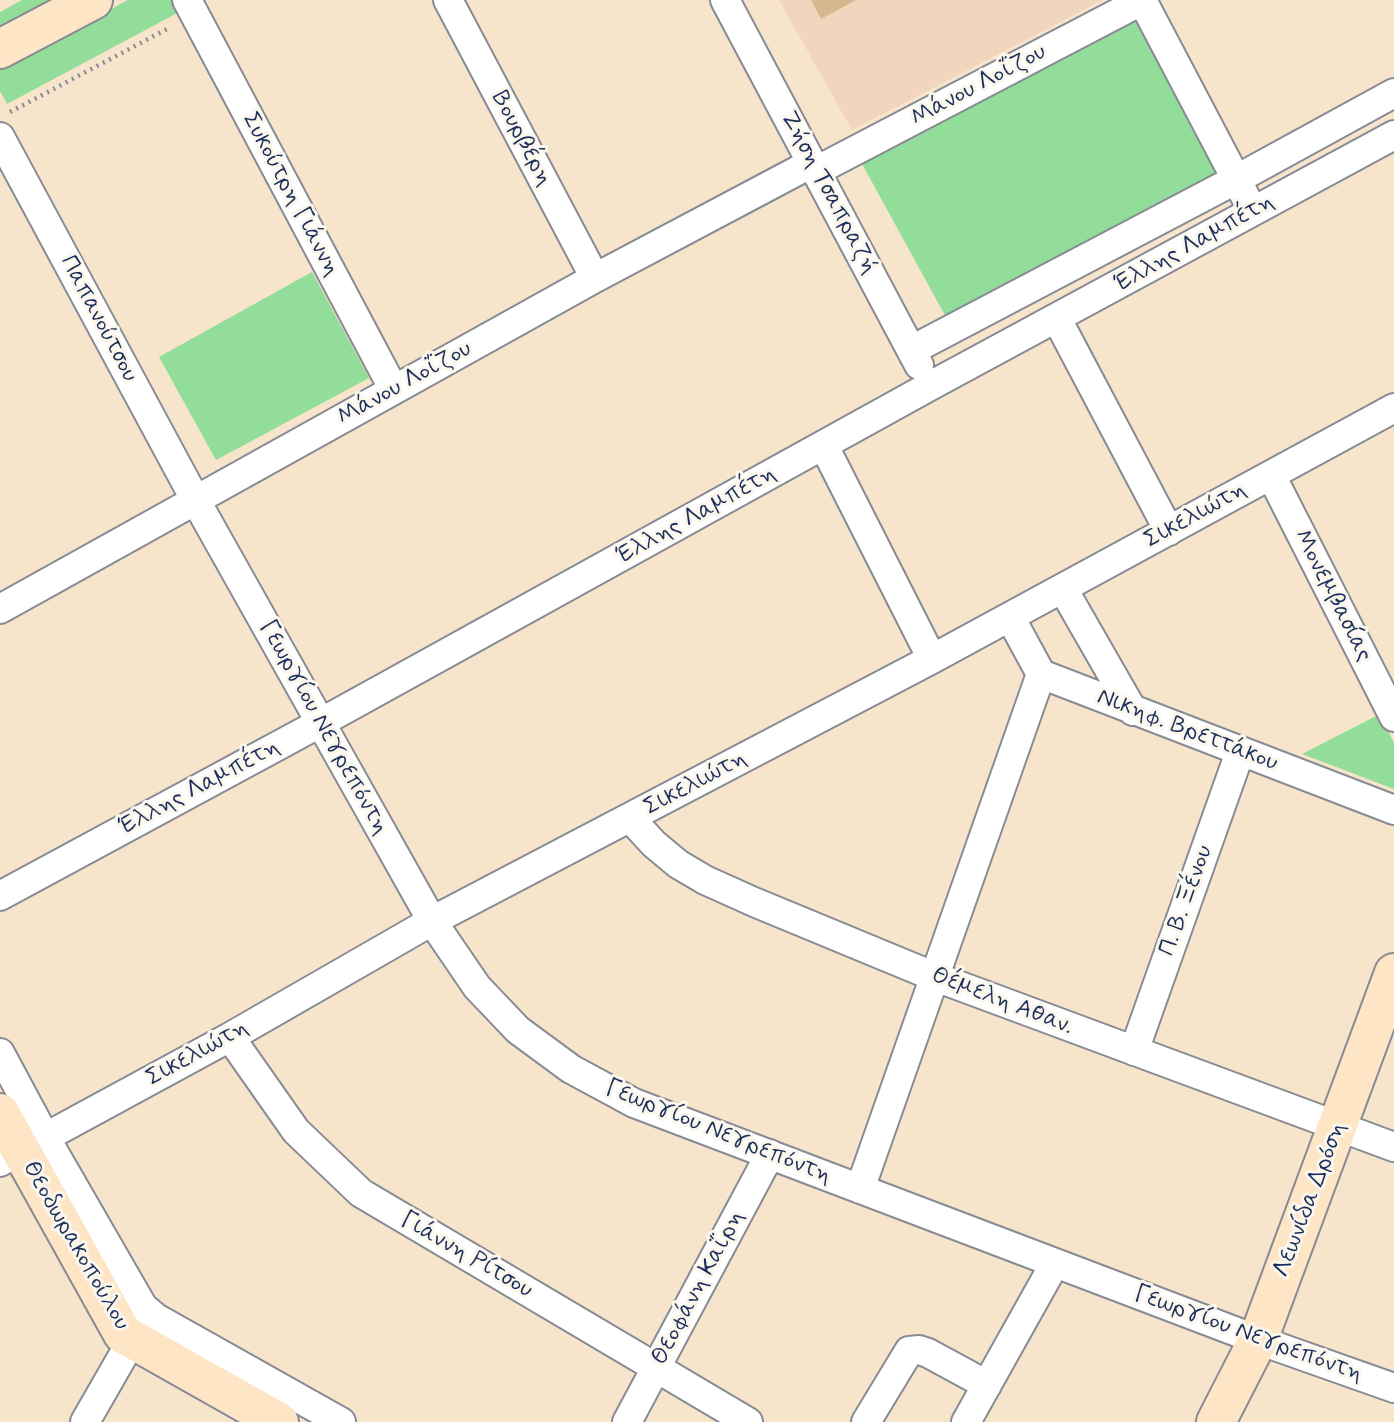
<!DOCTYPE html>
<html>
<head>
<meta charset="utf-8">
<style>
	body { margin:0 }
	canvas { display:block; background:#f6e4cb }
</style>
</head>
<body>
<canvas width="1394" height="1422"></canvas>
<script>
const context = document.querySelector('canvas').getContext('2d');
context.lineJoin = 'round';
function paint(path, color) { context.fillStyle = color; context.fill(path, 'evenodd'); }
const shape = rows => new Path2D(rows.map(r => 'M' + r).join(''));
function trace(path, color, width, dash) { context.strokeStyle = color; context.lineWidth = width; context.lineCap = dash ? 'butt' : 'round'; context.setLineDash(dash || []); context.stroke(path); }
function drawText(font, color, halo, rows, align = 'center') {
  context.font = font + ' Mynerve,sans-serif'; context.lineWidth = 6; context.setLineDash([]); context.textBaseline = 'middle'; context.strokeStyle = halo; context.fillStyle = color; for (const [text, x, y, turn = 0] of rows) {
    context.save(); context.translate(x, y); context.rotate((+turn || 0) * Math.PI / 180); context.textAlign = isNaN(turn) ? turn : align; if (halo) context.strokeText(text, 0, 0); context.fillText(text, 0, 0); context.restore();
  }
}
const built = shape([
	[779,0,1103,0,852,130]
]);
const green = shape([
	[22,0,55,0,0,29,0,12],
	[128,0,175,0,181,11,7,104,0,91,0,68],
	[1136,18,1220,175,947,319,861,162],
	[312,272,369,378,216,460,159,357],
	[1380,714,1394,743,1394,789,1302,754]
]);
const building = shape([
	[811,0,856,0,821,19]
]);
const path = shape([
	[10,112,169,28]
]);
const street = shape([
	[187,0,394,390],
	[448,0,595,278],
	[725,0,919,365],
	[1142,0,1245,196],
	[0,137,196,501,432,921,477,987,518,1030,571,1069,634,1103,1258,1340,1394,1388],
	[816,171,1143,0],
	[1057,319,1169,531],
	[912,350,1237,179,1394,93],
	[824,446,932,659],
	[1271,475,1394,717],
	[1063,589,1133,711],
	[0,609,595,278,812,163],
	[1010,617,1041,674,1394,810],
	[630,818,654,844,678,864,705,880,754,902,933,976,1394,1147],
	[0,896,320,723,930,386,1394,135],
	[230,1037,296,1131,361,1193,748,1422],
	[1134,1051,1240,752],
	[0,1053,45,1137,143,1307,156,1318,341,1422],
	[0,1162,230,1037,432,921,932,659,1394,408],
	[860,1189,1041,674],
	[85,1422,132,1340],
	[627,1422,770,1154],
	[866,1422,909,1351,919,1350,928,1353,987,1385],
	[966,1422,1055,1263]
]);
const secondary = shape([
	[0,49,93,0],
	[0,1113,123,1334,279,1422],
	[1216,1422,1258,1340,1394,973]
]);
const streetNames = [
	["Μάνου Λοΐζου",979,86,-28],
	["Βουρβέρη",521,139,62],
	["Ζήση Τσαπραζή",828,193,62],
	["Συκούτρη Γιάννη",290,195,62],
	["Έλλης Λαμπέτη",1195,244,-29],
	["Παπανούτσου",98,319,62],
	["Μάνου Λοΐζου",405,384,-29],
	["Έλλης Λαμπέτη",697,516,-29],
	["Σικελιώτη",1196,516,-29],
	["Μονεμβασίας",1332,596,63],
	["Γεωργίου Νεγρεπόντη",323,728,61],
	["Νικηφ. Βρεττάκου",1187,731,21],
	["Σικελιώτη",696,784,-28],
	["Έλλης Λαμπέτη",200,788,-28],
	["Π. Β. Ξένου",1187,901,-70],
	["Θέμελη Αθαν.",1002,1002,21],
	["Σικελιώτη",198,1054,-29],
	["Γεωργίου Νεγρεπόντη",718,1133,22],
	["Λεωνίδα Δρόση",1311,1200,-69],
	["Θεοδωρακοπούλου",75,1246,60],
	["Γιάννη Ρίτσου",466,1256,30],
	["Θεοφάνη Καΐρη",699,1288,-62],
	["Γεωργίου Νεγρεπόντη",1248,1335,20]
];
paint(built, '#f1d5bd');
paint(green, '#92dd99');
paint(building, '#d7b78d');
trace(street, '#888a94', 32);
trace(secondary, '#888a94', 42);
trace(path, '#888a94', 4.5, [2, 5]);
trace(street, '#fff', 28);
trace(secondary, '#fde5c5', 38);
drawText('24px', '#1b2f5e', '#fbf7ec', streetNames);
</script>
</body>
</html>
